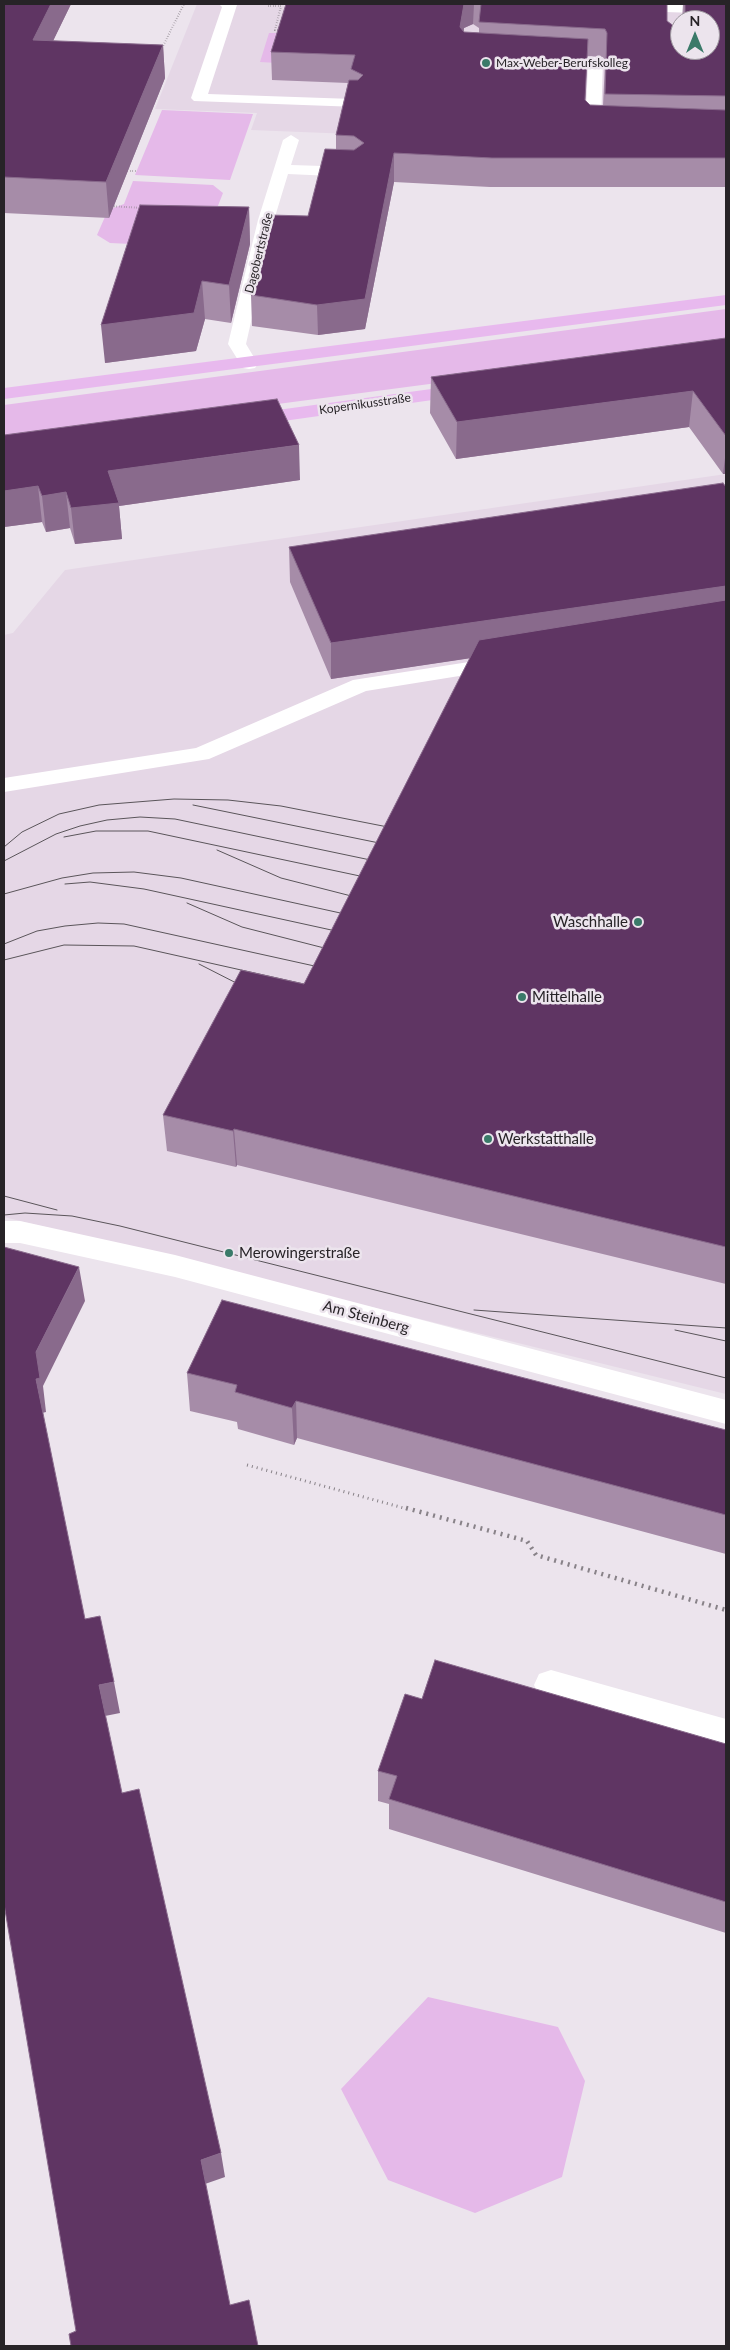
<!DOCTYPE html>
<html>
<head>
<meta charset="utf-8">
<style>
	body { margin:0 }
	#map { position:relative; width:730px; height:2350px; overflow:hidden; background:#ece4ed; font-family:Lato,sans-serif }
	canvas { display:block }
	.frame { position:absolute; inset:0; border:5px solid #272327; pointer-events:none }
	.north { position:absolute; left:670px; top:10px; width:50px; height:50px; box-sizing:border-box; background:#ece4ed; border:1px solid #9d979e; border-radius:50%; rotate:0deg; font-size:14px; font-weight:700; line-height:20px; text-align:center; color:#272327 }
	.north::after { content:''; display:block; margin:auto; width:18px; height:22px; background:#3a7a69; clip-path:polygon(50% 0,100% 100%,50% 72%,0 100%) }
</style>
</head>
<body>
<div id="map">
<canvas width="730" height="2350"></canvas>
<div class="frame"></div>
<div class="north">N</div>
</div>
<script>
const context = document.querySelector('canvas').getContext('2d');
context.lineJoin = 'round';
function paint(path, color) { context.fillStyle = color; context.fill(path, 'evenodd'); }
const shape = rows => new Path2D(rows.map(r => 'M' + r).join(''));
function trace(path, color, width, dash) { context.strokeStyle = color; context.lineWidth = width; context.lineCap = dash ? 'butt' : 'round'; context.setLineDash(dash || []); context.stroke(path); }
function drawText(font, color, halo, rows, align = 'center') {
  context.font = font + ' Lato,sans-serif'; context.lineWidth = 5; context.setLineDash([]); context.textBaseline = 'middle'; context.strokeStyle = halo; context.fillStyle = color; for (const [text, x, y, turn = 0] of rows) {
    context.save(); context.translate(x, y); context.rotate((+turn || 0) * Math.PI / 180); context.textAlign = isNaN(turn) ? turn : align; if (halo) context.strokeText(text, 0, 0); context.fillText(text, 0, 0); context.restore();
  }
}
const built = shape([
	[197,4,726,4,726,149,251,130,257,113,155,109],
	[680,20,710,20,710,50,680,50],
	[726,474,726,1394,4,1217,4,635,13,633,65,570]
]);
const green = shape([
	[269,33,286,33,277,63,260,62],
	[162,110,253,114,230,180,135,175],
	[133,181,213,185,223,193,214,216,174,246,110,243,97,235,108,210,124,204],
	[726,309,726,345,4,440,4,405],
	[428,1997,558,2027,585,2081,562,2177,475,2213,388,2180,341,2089]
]);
const pathFar2 = shape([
	[268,6,281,6,275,30,281,30],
	[161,50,184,4],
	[125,171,137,171],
	[109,206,143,208]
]);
const pathFar1 = shape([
	[247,1465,411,1510]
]);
const path = shape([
	[406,1508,527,1541,536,1555,726,1610]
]);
const minor = shape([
	[219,4,237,5,208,94,353,99,361,104,358,107,194,101,191,98,222,7,219,4],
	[630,4,726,6,726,14,635,11,628,7,630,4],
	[549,54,601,58,603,61,601,124,612,126,615,129,612,132,593,134,585,129,588,65,544,61,542,58,549,54],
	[291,135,299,140,291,165,354,167,362,172,354,177,288,174,274,220,246,344,258,364,255,368,249,369,243,368,228,344,258,220,283,140,291,135],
	[501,657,509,658,512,663,509,668,366,691,209,759,4,792,4,778,196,748,353,680,501,657],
	[4,1221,20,1221,175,1255,726,1400,726,1424,175,1277,20,1243,4,1243,4,1221],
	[551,1670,726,1719,726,1749,539,1696,534,1685,539,1674,551,1670]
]);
const major = shape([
	[726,295,726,305,4,399,4,388,726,295],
	[468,384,475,386,477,390,475,394,248,426,241,424,239,420,241,416,248,414,468,384]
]);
const tram = shape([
	[193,805,389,845],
	[64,837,96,831,148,831,374,879],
	[4,847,22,832,59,814,99,805,174,799,228,800,281,806,398,829],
	[217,850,281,878,363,899],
	[4,861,56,834,80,826,107,820,140,817,175,819,380,862],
	[65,884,90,882,144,889,345,933],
	[4,894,62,878,93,873,134,872,181,878,354,916],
	[187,903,242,927,336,951],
	[4,944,37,931,65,926,98,923,124,924,328,969],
	[4,960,64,945,134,946,317,987],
	[199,964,248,989],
	[4,1196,57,1210],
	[4,1215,25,1213,72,1216,120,1226,726,1378],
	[474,1310,726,1328],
	[675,1330,726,1341]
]);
const wall = shape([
	[4,4,71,4,53,41,163,45,165,78,109,218,4,213],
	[286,4,667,4,667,21,675,27,710,20,682,20,683,4,673,4,726,4,726,187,490,187,394,182,365,329,318,335,252,326,251,295,308,216,336,149,336,135,348,83,272,80,271,52],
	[473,24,479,28,479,33,464,32,464,28],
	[587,56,603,57,605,61,603,106,590,105,585,100],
	[249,207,250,244,231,323,205,319,196,351,105,363],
	[726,338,726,474,723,474,689,427,456,459,430,413,431,377],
	[4,435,300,480,119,506,122,539,75,544,70,528,46,532,42,522,4,527],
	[726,487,726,1284,237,1165,236,1167,167,1151,163,1115,304,984,470,658,331,679,290,582,289,547],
	[187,1373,726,1430,726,1554,297,1438,294,1445,238,1429,237,1422,190,1411],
	[422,1699,726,1744,726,1933,389,1829,389,1804,378,1801,378,1771]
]);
const shadedWall = shape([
	[51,4,71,4,37,74,33,40],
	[464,4,474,4,473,24,464,28,459,55,460,27],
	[163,45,165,78,109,218,106,182],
	[394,153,394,182,365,329,318,335,317,305],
	[249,207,250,244,231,323,229,285],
	[202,281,205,319,196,351,105,363,101,325],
	[693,391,689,427,456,459,457,422],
	[299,445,300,480,119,506,122,539,75,544,71,508,108,471],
	[726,450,726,474,723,474],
	[38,486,42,522,4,527,4,491],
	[66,492,70,528,46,532,42,496],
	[726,586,726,620,331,679,331,643],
	[234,1129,237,1165,236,1167,233,1131],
	[79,1267,85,1301,43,1386,46,1412,42,1413,36,1379,36,1352],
	[296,1401,297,1438,294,1445,292,1408],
	[114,1682,120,1713,105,1716,99,1685],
	[221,2153,225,2177,205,2184,201,2160]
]);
const building = shape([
	[4,4,51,4,33,40,163,45,106,182,4,177,4,4],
	[286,4,464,4,460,27,464,32,588,39,585,100,590,105,726,110,726,158,492,158,394,153,365,299,317,305,251,295,269,215,308,216,325,149,354,150,364,143,354,136,336,135,349,80,358,80,363,75,351,69,355,55,271,52,286,4],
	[481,4,667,4,667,21,675,27,680,24,680,50,710,50,710,20,685,20,685,4,726,4,726,96,605,94,607,33,605,29,479,22,481,4],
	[140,205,249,207,229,285,202,281,194,313,101,325,140,205],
	[726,338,726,436,693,391,457,422,431,377,726,338],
	[277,399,299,445,108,471,119,503,71,508,66,492,42,496,38,486,4,491,4,435,277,399],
	[723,483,726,487,726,586,331,643,289,547,723,483],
	[726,600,726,1247,234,1129,233,1131,163,1115,241,970,304,984,479,640,726,600],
	[4,1247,79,1267,36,1352,40,1378,36,1379,85,1619,100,1616,114,1682,99,1685,122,1793,139,1789,221,2153,201,2160,230,2305,249,2300,258,2346,71,2346,69,2334,76,2331,4,1904,4,1247],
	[222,1300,726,1430,726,1515,296,1401,292,1408,235,1392,237,1385,187,1373,222,1300],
	[435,1660,726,1744,726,1902,389,1799,397,1776,378,1771,405,1694,422,1699,435,1660]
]);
const markers = [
	[486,63,5,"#3a7a69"],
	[638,922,5,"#3a7a69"],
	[522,997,5,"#3a7a69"],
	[488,1139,5,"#3a7a69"],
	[229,1253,5,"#3a7a69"]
];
const farPoinames = [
	["Max-Weber-Berufskolleg",496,63]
];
const farStreetnames = [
	["Dagobertstraße",259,253,-76],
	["Kopernikusstraße",365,404,-8]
];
const poiNames = [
	["Waschhalle",628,922,"right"],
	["Mittelhalle",532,997],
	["Werkstatthalle",498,1139],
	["Merowingerstraße",239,1253]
];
const streetNames = [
	["Am Steinberg",366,1317,15]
];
paint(built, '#e5d7e6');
paint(green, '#e5b9e9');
trace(pathFar2, '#888288', 2, [0.5, 2]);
trace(pathFar1, '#888288', 3, [1, 4]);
trace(path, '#888288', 4.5, [2, 5]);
paint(minor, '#fff');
paint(major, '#e8b9ee');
trace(tram, '#5a555a', 1);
paint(wall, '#a68ca8');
paint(shadedWall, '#896a8c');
paint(building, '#5f3563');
trace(building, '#896a8c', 1);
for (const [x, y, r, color] of markers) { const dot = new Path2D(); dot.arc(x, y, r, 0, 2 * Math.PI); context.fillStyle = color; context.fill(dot); trace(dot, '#ece4ed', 2); }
drawText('12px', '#272327', '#ece4ed', farPoinames, 'left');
drawText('12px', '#272327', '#ece4ed', farStreetnames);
drawText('15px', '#272327', '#ece4ed', poiNames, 'left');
drawText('15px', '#272327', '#ece4ed', streetNames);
</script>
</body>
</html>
